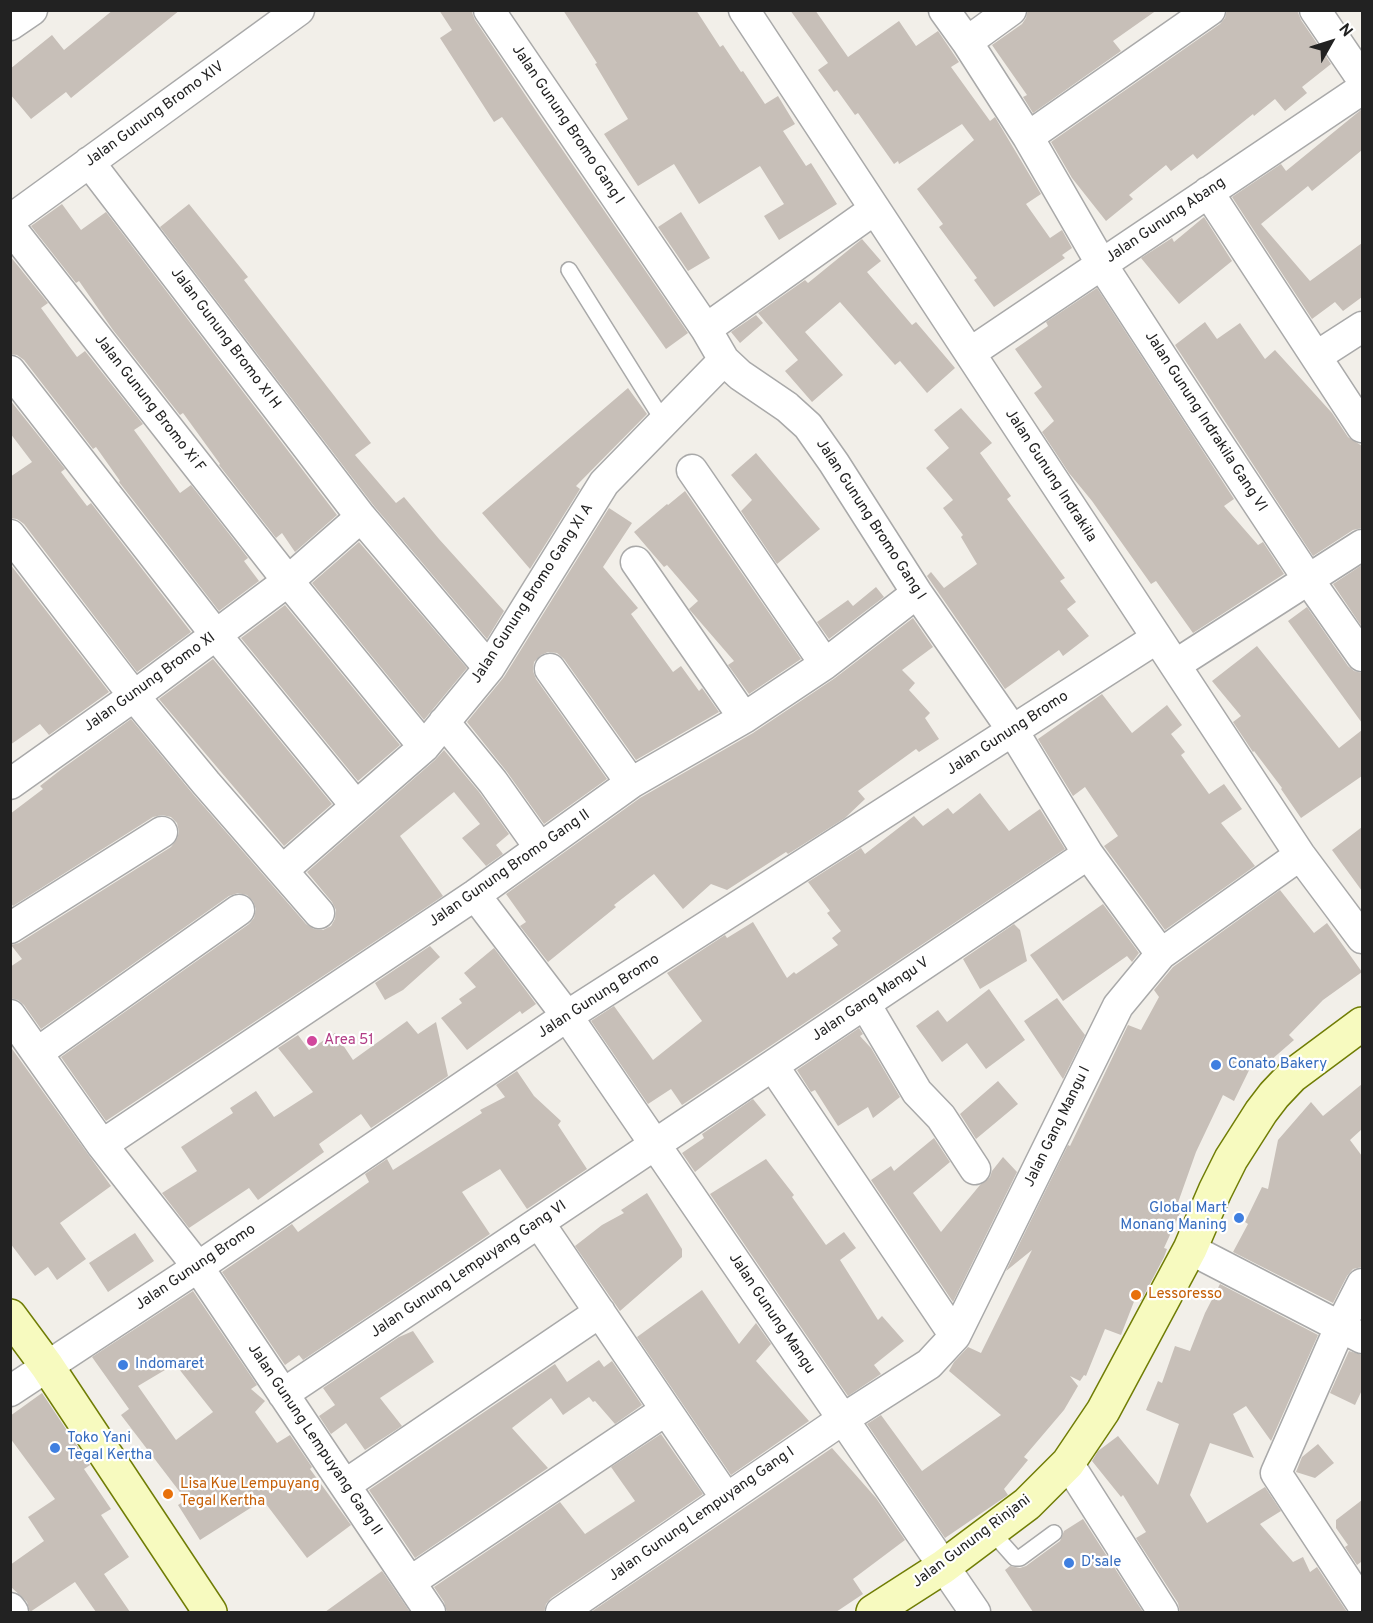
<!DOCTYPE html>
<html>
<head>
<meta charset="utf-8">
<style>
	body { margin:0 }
	#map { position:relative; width:1373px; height:1623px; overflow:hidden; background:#f2efe9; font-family:Overpass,sans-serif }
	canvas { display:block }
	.frame { position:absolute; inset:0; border:12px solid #222; pointer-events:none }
	.north { position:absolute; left:1301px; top:12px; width:60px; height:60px; -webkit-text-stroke:4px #fff; paint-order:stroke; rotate:51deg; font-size:16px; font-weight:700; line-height:24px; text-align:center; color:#222 }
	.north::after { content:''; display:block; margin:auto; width:21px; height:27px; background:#222; clip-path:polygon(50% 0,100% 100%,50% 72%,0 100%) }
</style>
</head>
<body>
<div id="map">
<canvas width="1373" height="1623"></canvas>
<div class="frame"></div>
<div class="north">N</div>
</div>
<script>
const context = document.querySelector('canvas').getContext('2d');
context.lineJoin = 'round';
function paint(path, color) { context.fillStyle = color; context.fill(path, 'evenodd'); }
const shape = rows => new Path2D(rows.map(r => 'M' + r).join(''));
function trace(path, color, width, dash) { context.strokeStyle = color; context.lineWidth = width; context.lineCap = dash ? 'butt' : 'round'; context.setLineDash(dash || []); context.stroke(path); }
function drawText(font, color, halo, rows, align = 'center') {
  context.font = font + ' Overpass,sans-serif'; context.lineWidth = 4.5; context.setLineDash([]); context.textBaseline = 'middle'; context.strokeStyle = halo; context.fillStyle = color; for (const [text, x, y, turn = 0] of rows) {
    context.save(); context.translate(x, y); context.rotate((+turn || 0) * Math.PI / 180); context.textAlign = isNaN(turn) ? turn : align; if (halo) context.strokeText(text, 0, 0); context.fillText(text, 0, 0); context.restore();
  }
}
const building = shape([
	[113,10,180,10,71,98,66,92,31,119,10,94,10,69,52,35,64,50],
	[439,10,471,10,475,20,540,117,688,333,666,349,502,117,494,122,440,38,452,30],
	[563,10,696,10,720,47,723,45,741,72,743,71,765,104,778,96,795,124,783,131,806,166,811,163,837,204,779,240,764,216,784,204,760,166,699,204,674,164,638,186,604,134,628,119,595,64,597,63],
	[790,10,815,10,848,57,899,21,916,46,938,31,959,62,951,67,990,121,995,117,1041,194,1026,204,1050,238,1062,230,1072,248,1062,255,1065,258,994,307,974,280,977,278,939,227,943,224,917,189,974,140,962,124,899,164,898,161,894,164,858,113,855,115,837,90,834,92,818,70,828,63],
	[1028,10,1157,10,1113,41,1121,51,1033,113,1023,97,1027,95,992,45,1022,24,1026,18],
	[1227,10,1297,10,1301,20,1331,64,1302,87,1307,93,1285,111,1275,99,1254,116,1253,114,1197,159,1193,154,1171,171,1166,165,1129,195,1133,199,1106,221,1072,178,1051,142,1220,24,1225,18],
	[1362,109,1362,150,1312,191,1308,186,1261,224,1310,281,1362,243,1362,297,1343,311,1335,302,1312,319,1232,197,1281,164,1286,171],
	[62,204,81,230,106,212,337,515,295,552,282,533,276,538,219,465,220,464,183,413,180,415,113,330,79,281,76,283,31,226],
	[189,204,248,277,244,280,371,443,355,455,396,503,404,497,439,539,504,611,487,639,374,506,160,227],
	[681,212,710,258,688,271,658,227],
	[1204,217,1232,261,1179,304,1141,258,1172,238,1174,242],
	[862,239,881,261,867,272,912,325,916,322,955,368,927,393,900,361,895,365,840,302,805,332,843,375,812,402,785,371,798,360,758,313,805,280,808,283],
	[10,256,48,303,41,308,77,357,85,351,143,424,134,430,180,493,191,485,248,558,244,561,259,581,219,611,119,482,120,481,96,447,93,449,24,360,17,355,10,354],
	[1097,288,1234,499,1224,506,1258,545,1263,542,1284,574,1193,633,1156,581,1151,584,1092,501,1069,473,1042,432,1054,421,1034,393,1042,387,1015,349,1048,326,1046,322],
	[756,315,763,323,740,343,731,332],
	[1205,322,1217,339,1240,323,1265,359,1275,350,1332,413,1348,437,1362,446,1362,528,1353,530,1313,556,1175,345],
	[628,388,647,414,576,486,580,489,530,569,482,513],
	[10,400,65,469,61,472,87,506,91,503,191,632,137,672,24,524,17,519,10,518,10,477,32,462,10,433],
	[961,408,992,443,980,453,1011,496,1007,499,1065,578,1060,581,1076,602,1067,609,1089,636,1063,656,1059,650,1005,689,927,576,931,572,944,588,977,564,961,537,963,535,943,508,953,500,926,468,949,448,934,430],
	[756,453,820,529,777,564,741,511,752,500,731,475],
	[685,491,801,659,749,694,728,665,734,661,689,609,698,601,667,565,664,567,634,532,667,504,668,505],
	[609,508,632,523,603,567,638,608,631,614,673,672,681,666,699,691,702,688,719,712,636,760,564,659,557,653,548,652,541,655,534,662,533,671,536,679,607,779,544,824,507,772,467,722,504,677],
	[359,542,467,668,424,720,312,583],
	[10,564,109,692,49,735,40,724,10,745],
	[1362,565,1362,627,1333,584],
	[876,587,884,597,829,639,817,622,848,600,853,606],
	[285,605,400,745,358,781,241,638],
	[1307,607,1348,666,1354,671,1362,673,1362,723,1288,621],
	[913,618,933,647,902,670,915,683,909,690,930,713,925,718,939,739,919,752,916,749,858,791,865,799,845,818,788,854,786,852,727,890,711,884,683,909,654,874,614,905,616,907,548,962,520,926,526,922,506,894,640,798,753,733,835,678],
	[1257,646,1339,748,1362,730,1362,776,1301,818,1281,789,1282,788,1254,751,1253,752,1233,722,1241,716,1212,681],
	[213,659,332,804,284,846,159,699],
	[1102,694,1132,733,1167,705,1182,725,1171,734,1185,752,1181,755,1209,794,1224,784,1242,809,1221,823,1255,866,1165,930,1104,846,1118,836,1085,787,1073,796,1038,739],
	[131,719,193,794,306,924,314,929,323,930,331,926,335,919,336,910,332,902,307,872,435,760,444,750,479,792,509,834,496,845,503,854,486,866,462,838,480,824,454,792,400,836,443,896,106,1121,61,1057,249,924,254,918,256,909,253,901,247,895,238,893,229,896,41,1029,24,1005,18,1000,10,998,10,967,22,959,11,945,19,943,171,847,177,839,179,832,177,823,171,817,162,815,153,817,13,906,10,902,10,814,43,789,40,786,63,768],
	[980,793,1009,831,1040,809,1065,849,682,1105,671,1089,648,1104,591,1021,614,1006,653,1060,702,1021,667,973,725,935,727,938,753,922,787,978,794,972,796,974,838,945,832,938,841,931,827,913,830,911,808,882,861,848,865,854,914,816,923,826,948,808,953,814],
	[1362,827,1362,891,1332,850],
	[1280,890,1314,933,1327,923,1362,972,1323,1000,1289,1035,1294,1040,1263,1067,1255,1058,1234,1101,1223,1095,1196,1152,1175,1211,1180,1213,1164,1248,1167,1249,1164,1257,1141,1301,1135,1299,1121,1335,1105,1329,1086,1376,1084,1375,1080,1381,1070,1376,1078,1386,1064,1410,1024,1457,1028,1460,1004,1489,1008,1495,945,1538,867,1424,881,1415,922,1471,1001,1415,949,1371,954,1362,968,1347,981,1353,1032,1250,1006,1271,1068,1145,1070,1146,1128,1025,1141,1030,1159,997,1154,990,1173,967],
	[1103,904,1139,953,1132,962,1127,956,1063,1001,1030,955],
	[1014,924,1020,930,1027,961,980,989,963,959],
	[430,946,440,957,403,990,385,1000,375,983],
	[494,948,536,1004,522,1014,520,1011,467,1050,441,1018,462,1003,459,999,476,987,464,973],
	[989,989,1025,1040,986,1069,967,1043,942,1062,916,1026,938,1010,947,1022],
	[1057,998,1085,1035,1063,1079,1024,1021],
	[407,1021,418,1034,436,1022,448,1076,371,1128,361,1114,319,1144,324,1152,258,1200,249,1188,189,1228,162,1193,197,1171,181,1147,233,1113,230,1108,256,1091,274,1117,313,1092,278,1048,298,1035,309,1050,335,1033,353,1060],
	[859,1028,863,1034,860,1036,871,1048,900,1097,873,1118,868,1107,838,1126,815,1090,811,1092,797,1070],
	[10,1046,111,1186,60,1223,86,1259,57,1280,48,1267,35,1276,10,1243],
	[517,1071,534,1096,561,1121,558,1125,587,1169,527,1209,500,1169,462,1192,490,1234,303,1360,299,1355,285,1365,222,1272,292,1224,298,1232,369,1182,365,1174,387,1159,393,1170,482,1113,480,1110,505,1097,496,1085],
	[998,1081,1018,1104,976,1139,960,1114],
	[1362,1084,1362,1129,1350,1140,1362,1156,1362,1267,1353,1269,1347,1276,1333,1303,1233,1252,1248,1224,1245,1222,1262,1187,1268,1189,1278,1140,1311,1102,1323,1116],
	[753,1099,766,1115,695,1172,682,1153,704,1138,702,1134],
	[934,1138,950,1162,913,1193,941,1232,980,1185,990,1177,992,1171,1003,1157,1017,1172,953,1302,871,1180,891,1166,894,1171],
	[766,1159,794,1195,792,1197,826,1245,844,1232,856,1248,840,1260,878,1320,882,1316,904,1341,874,1365,881,1374,848,1396,710,1194],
	[647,1193,682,1249,682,1257,620,1311,575,1246,602,1225,624,1213,621,1210],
	[135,1233,154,1261,108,1292,89,1263],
	[1220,1284,1318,1335,1271,1441,1246,1406,1233,1414,1254,1458,1210,1443,1190,1495,1207,1523,1265,1487,1281,1511,1260,1524,1293,1562,1303,1557,1310,1572,1317,1567,1347,1612,1180,1612,1178,1603,1136,1538,1146,1532,1123,1495,1121,1497,1092,1461,1098,1451,1118,1436,1158,1485,1179,1424,1146,1410,1158,1381,1162,1383,1175,1346,1190,1351,1205,1313],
	[702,1290,739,1344,756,1323,771,1344,756,1361,809,1421,731,1475,637,1337],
	[193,1291,257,1385,251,1389,265,1401,255,1412,277,1443,290,1435,312,1467,310,1469,351,1525,307,1558,263,1500,200,1540,178,1505,186,1500,121,1415,129,1409,92,1357],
	[175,1364,213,1412,176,1440,138,1386],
	[413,1331,434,1362,380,1398,402,1426,365,1450,346,1423,331,1434,319,1416,335,1405,323,1388,399,1337],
	[1349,1351,1362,1355,1362,1390,1355,1405,1330,1393],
	[599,1360,604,1367,612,1361,642,1405,615,1424,595,1401,593,1402,589,1397,563,1415,551,1398,512,1428,548,1468,415,1558,369,1490,555,1364,567,1382],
	[42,1393,90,1465,84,1469,111,1509,101,1515,129,1557,104,1574,130,1612,96,1612,75,1582,30,1612,27,1602,10,1586,10,1565,44,1541,28,1517,55,1499,10,1438,10,1416],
	[661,1434,703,1494,551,1598,546,1604,544,1612,447,1612,444,1602,434,1587,560,1502,585,1534,635,1501,611,1467],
	[1318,1444,1334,1463,1315,1478,1296,1472,1302,1457],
	[832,1448,876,1498,905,1540,853,1579,863,1594,836,1612,591,1612],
	[1362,1500,1362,1564,1361,1562,1357,1565,1345,1547,1348,1545,1336,1528,1336,1520],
	[1083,1519,1143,1612,1033,1612,1005,1570,1010,1566,1020,1568,1026,1566,1060,1541,1064,1531],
	[382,1571,410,1612,325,1612]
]);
const lane = shape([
	[569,270,664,422],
	[991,1531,1015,1558,1020,1558,1054,1533]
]);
const street = shape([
	[489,10,706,329,724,360,740,375,787,407,808,426,834,463,917,593,1013,731,1088,854,1161,954],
	[744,10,1300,855,1362,938],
	[944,10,967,42,1028,137,1102,265,1206,425,1308,579,1362,656],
	[1315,10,1362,79],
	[10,25,32,10],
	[967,42,1011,10],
	[1028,137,1210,10],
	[89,162,361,517,489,668],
	[1208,192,1362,427],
	[10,220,299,10],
	[10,227,288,581,424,747],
	[706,329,875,209],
	[970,353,1362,89],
	[1317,356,1362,327],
	[10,371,216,635,356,806],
	[692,470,825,664],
	[10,535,134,696,206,783,319,913],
	[636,562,744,718],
	[1175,665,1362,545],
	[550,669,631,783],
	[444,722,493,782,540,848],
	[10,784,134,696,288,581,361,517],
	[283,870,424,747,489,668,604,483,724,360],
	[475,895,567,1016,975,1612],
	[10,928,162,832],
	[865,1004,917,1092,941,1117,975,1169],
	[10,1015,102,1145,198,1267,430,1612],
	[37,1053,239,910],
	[773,1066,955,1336],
	[102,1145,475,895,631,783,744,718,825,664,917,593],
	[539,1223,726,1498],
	[1190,1249,1362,1338],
	[1362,1284,1341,1325,1276,1473,1362,1604],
	[10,1391,198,1267,567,1016,1157,638],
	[283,1394,1088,854],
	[1068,1463,1163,1612],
	[345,1485,600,1312],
	[410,1582,666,1410],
	[10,1608,13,1612],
	[561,1612,843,1419,929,1364,955,1336,1118,1006,1161,954,1300,855]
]);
const secondary = shape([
	[10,1316,47,1366,210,1612],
	[873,1612,943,1567,1027,1504,1068,1463,1103,1411,1190,1249,1215,1191,1231,1159,1261,1112,1274,1095,1292,1076,1362,1024]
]);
const markers = [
	[312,1041,6,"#d1479c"],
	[1216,1065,6,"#3f7fe0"],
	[1239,1218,6,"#3f7fe0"],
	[1136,1295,6,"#e8710a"],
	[123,1365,6,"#3f7fe0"],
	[55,1448,6,"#3f7fe0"],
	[168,1494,6,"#e8710a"],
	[1069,1563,6,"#3f7fe0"]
];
const streetNames = [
	["Jalan Gunung Bromo XIV",155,115,-36],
	["Jalan Gunung Bromo Gang I",567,125,56],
	["Jalan Gunung Abang",1166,221,-34],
	["Jalan Gunung Bromo XI H",225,339,53],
	["Jalan Gunung Bromo Xi F",149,404,52],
	["Jalan Gunung Indrakila Gang VI",1205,422,57],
	["Jalan Gunung Indrakila",1050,476,57],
	["Jalan Gunung Bromo Gang I",870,520,57],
	["Jalan Gunung Bromo Gang XI A",533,594,-57],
	["Jalan Gunung Bromo XI",150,683,-36],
	["Jalan Gunung Bromo",1008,734,-33],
	["Jalan Gunung Bromo Gang II",510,869,-35],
	["Jalan Gunung Bromo",599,997,-33],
	["Jalan Gang Mangu V",871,1000,-34],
	["Jalan Gang Mangu I",1058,1127,-64],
	["Jalan Gunung Bromo",196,1268,-34],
	["Jalan Gunung Lempuyang Gang VI",469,1270,-34],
	["Jalan Gunung Mangu",771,1314,56],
	["Jalan Gunung Lempuyang Gang II",314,1440,56],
	["Jalan Gunung Lempuyang Gang I",702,1515,-35],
	["Jalan Gunung Rinjani",972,1542,-37]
];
const hotelNames = [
	["Area 51",324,1041]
];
const shopNames = [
	["Conato Bakery",1228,1065],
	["Global Mart",1227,1209,"right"],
	["Monang Maning",1227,1226,"right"],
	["Indomaret",135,1365],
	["Toko Yani",67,1439],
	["Tegal Kertha",67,1456],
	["D'sale",1081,1563]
];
const foodNames = [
	["Lessoresso",1148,1295],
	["Lisa Kue Lempuyang",180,1485],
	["Tegal Kertha",180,1502]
];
paint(building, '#c7bfb8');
trace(lane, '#a9a9a9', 18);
trace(street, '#a9a9a9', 33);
trace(secondary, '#707d05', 36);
trace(lane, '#fff', 15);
trace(street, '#fff', 30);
trace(secondary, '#f7fabf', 33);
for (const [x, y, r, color] of markers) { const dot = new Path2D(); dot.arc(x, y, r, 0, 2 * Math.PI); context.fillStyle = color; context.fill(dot); trace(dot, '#fff', 2); }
drawText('15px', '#222', '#fff', streetNames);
drawText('15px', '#b23c85', '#fff', hotelNames, 'left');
drawText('15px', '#366cbe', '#fff', shopNames, 'left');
drawText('15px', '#c56008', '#fff', foodNames, 'left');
</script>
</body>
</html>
